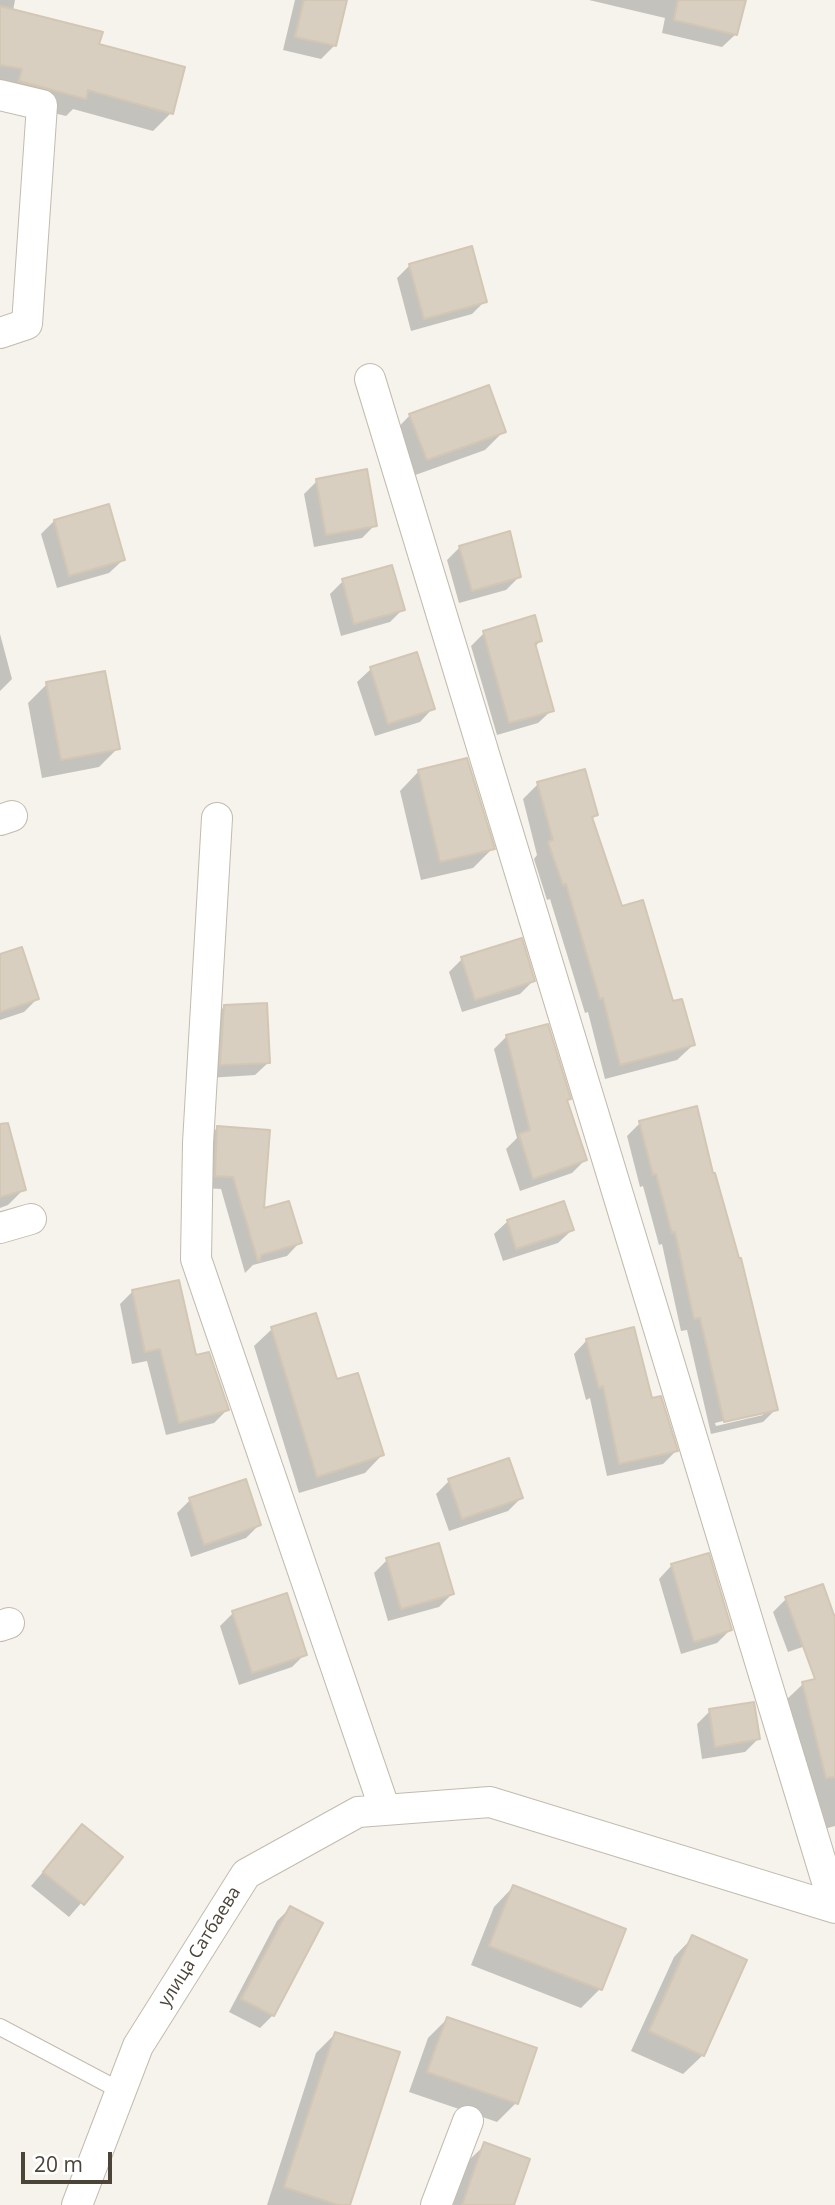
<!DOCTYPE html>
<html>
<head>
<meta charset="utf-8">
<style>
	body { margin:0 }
	#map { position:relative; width:835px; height:2205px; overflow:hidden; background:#f6f3ec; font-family:"Open Sans",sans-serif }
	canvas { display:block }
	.scale { position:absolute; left:21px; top:2152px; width:91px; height:32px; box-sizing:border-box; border:4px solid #4b4439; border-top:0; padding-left:9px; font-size:21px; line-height:24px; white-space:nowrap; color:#4b4439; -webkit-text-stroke:5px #fff; paint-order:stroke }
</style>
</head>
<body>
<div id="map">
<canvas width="835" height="2205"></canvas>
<div class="scale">20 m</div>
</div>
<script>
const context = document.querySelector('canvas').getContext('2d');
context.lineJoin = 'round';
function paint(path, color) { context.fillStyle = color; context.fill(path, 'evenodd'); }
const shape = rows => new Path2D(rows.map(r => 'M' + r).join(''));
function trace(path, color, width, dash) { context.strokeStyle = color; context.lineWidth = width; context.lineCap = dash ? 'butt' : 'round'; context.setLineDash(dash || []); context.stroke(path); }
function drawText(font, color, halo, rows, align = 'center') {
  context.font = font + ' "Open Sans",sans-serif'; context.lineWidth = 7; context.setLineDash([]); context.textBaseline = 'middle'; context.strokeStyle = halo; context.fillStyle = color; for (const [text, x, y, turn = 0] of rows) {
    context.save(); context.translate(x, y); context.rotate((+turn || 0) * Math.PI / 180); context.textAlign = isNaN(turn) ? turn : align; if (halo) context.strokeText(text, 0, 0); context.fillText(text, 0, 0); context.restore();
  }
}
const shadow = shape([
	[0,0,15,0,13,11,97,45,171,113,153,131,73,109,66,116,33,108,0,86],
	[295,0,345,0,334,46,321,59,283,50],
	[589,0,744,0,736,34,722,47,662,33,665,18],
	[410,265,485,301,472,314,411,331,397,278],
	[410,415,504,431,485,450,407,478,391,435],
	[317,481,375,525,362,538,314,547,304,494],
	[54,521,123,560,109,573,57,588,41,534],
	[460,547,519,577,506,590,459,603,447,560],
	[343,581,403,609,390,622,341,636,330,594],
	[484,633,540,641,535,647,552,710,538,723,497,735,471,646],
	[0,634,12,679,0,691],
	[416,654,433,708,420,722,375,736,357,682,371,669],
	[47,684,118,748,99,767,42,778,28,703],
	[419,771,493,848,473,868,421,880,400,791],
	[538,784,596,815,591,819,621,908,693,1045,677,1060,605,1079,588,1012,585,1013,550,899,547,900,534,859,537,855,523,799],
	[0,956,37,999,24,1012,0,1020],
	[462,959,533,981,520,994,462,1012,449,972],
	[224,1007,269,1062,255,1075,208,1078,211,1020],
	[507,1036,569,1099,566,1101,585,1160,572,1173,520,1191,506,1149,517,1138,494,1049],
	[640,1123,776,1409,763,1422,711,1434,687,1330,681,1331,662,1244,659,1245,643,1186,640,1187,627,1136],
	[763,1411,763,1415,716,1426,715,1423],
	[217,1128,262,1210,300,1242,287,1256,253,1265,245,1273,221,1189,203,1188,204,1141],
	[0,1129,24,1189,8,1205,0,1208],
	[508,1221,572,1230,558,1243,503,1261,494,1234],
	[133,1291,194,1358,227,1410,214,1423,166,1435,147,1361,132,1364,120,1304],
	[272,1329,382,1455,365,1473,299,1493,254,1346],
	[587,1340,651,1400,676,1451,663,1464,607,1476,590,1398,586,1400,574,1354],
	[449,1481,521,1498,508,1511,449,1531,436,1494],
	[190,1500,259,1525,246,1538,191,1557,177,1513],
	[387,1560,452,1594,439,1607,388,1621,374,1573],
	[672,1565,730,1630,717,1643,681,1654,659,1579],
	[786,1599,835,1623,835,1628,823,1640,788,1652,773,1612],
	[233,1613,305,1654,292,1667,239,1685,220,1626],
	[835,1675,835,1826,817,1831,786,1700,803,1684],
	[710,1711,758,1739,745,1752,702,1759,697,1724],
	[82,1826,121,1857,69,1917,31,1886],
	[513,1887,600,1989,581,2008,471,1965,494,1907],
	[290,1908,273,2015,260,2028,229,2012,277,1921],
	[693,1937,703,2055,683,2074,631,2051,674,1957],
	[447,2019,516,2103,497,2122,409,2092,428,2038],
	[335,2034,348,2205,267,2205,316,2053],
	[485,2145,512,2205,453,2205,468,2161]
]);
const building = shape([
	[304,0,347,0,336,46,295,37,304,0],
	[678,0,746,0,737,35,674,20,678,0],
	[0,6,103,32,99,44,185,67,173,114,88,90,86,99,19,81,22,69,0,65,0,6],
	[472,246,487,302,424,319,409,264,472,246],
	[489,385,506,432,427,460,409,414,489,385],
	[367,469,377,526,326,535,316,479,367,469],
	[109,504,125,560,69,576,54,520,109,504],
	[510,531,521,577,472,591,459,546,510,531],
	[392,565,405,610,354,624,342,579,392,565],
	[535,615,542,641,535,643,554,711,509,723,483,631,535,615],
	[417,652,435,709,388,724,370,667,417,652],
	[105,671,120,749,61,760,46,682,105,671],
	[467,758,495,849,440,862,418,770,467,758],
	[585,769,598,815,592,817,622,906,643,900,673,1001,682,999,695,1045,620,1065,603,998,600,999,566,884,563,885,548,842,553,840,537,782,585,769],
	[522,938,535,981,475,1000,461,957,522,938],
	[22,947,39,999,0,1012,0,954,22,947],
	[267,1003,270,1063,220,1065,224,1005,267,1003],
	[548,1024,571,1099,567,1100,587,1160,533,1179,519,1134,530,1130,506,1035,548,1024],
	[697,1106,713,1173,715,1173,739,1258,741,1258,778,1410,724,1422,700,1318,694,1319,675,1232,672,1233,656,1174,653,1175,639,1121,697,1106],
	[8,1123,26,1190,0,1197,0,1124,8,1123],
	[217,1126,270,1130,264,1208,289,1201,302,1243,261,1255,260,1261,258,1261,233,1177,215,1176,217,1126],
	[564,1201,574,1230,516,1249,507,1220,564,1201],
	[179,1280,196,1355,209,1352,229,1410,179,1423,160,1349,145,1352,132,1290,179,1280],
	[316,1313,337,1379,358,1373,384,1455,317,1477,271,1327,316,1313],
	[634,1327,652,1398,661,1396,678,1451,619,1464,603,1386,599,1388,586,1339,634,1327],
	[509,1458,523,1498,462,1519,448,1479,509,1458],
	[246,1479,261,1525,204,1545,189,1498,246,1479],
	[439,1543,454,1594,401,1609,386,1558,439,1543],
	[709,1553,732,1630,694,1642,671,1564,709,1553],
	[823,1584,835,1618,835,1777,826,1778,802,1682,815,1679,785,1597,823,1584],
	[287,1593,307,1655,252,1673,232,1611,287,1593],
	[754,1702,760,1739,715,1747,709,1709,754,1702],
	[82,1824,123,1857,84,1905,43,1872,82,1824],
	[513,1885,626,1929,602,1990,489,1946,513,1885],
	[290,1906,323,1923,274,2016,241,1999,290,1906],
	[692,1935,747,1960,704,2056,649,2031,692,1935],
	[447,2017,537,2048,518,2104,427,2072,447,2017],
	[335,2032,400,2052,350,2205,338,2205,284,2187,335,2032],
	[484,2142,530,2159,514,2205,462,2205,484,2142]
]);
const service = shape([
	[0,2027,121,2091]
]);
const minor = shape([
	[0,95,42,105,27,324,0,333],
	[370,379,835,1908],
	[217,818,198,1143,196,1259,385,1810],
	[0,820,12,816],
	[0,1228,31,1219],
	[0,1626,9,1623],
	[77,2205,138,2046,246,1874,358,1812,490,1802,835,1908],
	[436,2205,468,2121]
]);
const streetNames = [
	["улица Сатбаева",200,1947,-58]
];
paint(shadow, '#0003');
paint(building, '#d8cfc1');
trace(building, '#d3c7b4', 2);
trace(service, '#c2bbae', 18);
trace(minor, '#c2bbae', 32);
trace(service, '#fff', 16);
trace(minor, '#fff', 30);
drawText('18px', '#4b4439', '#fff', streetNames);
</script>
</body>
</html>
